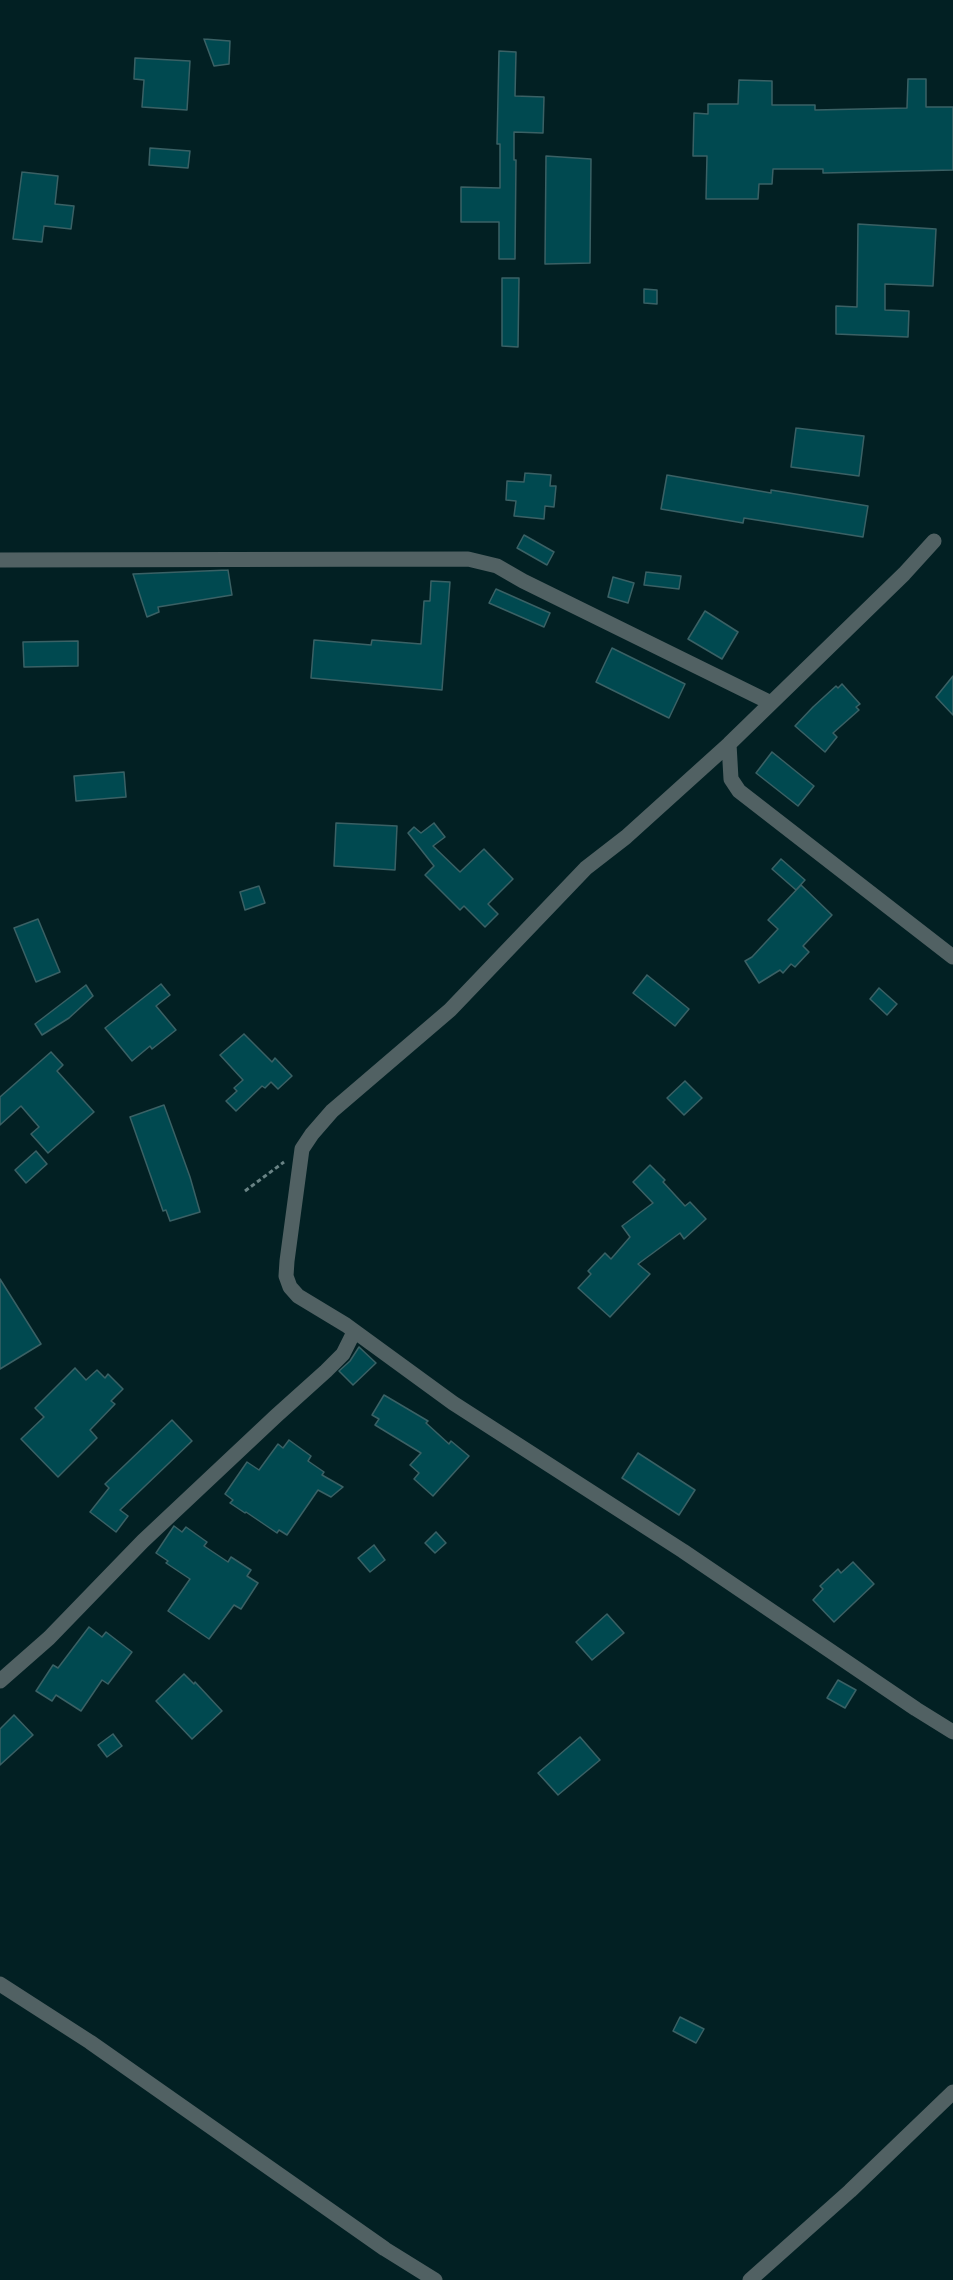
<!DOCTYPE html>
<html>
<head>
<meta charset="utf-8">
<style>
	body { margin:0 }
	canvas { display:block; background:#022023 }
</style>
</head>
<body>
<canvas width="953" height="2280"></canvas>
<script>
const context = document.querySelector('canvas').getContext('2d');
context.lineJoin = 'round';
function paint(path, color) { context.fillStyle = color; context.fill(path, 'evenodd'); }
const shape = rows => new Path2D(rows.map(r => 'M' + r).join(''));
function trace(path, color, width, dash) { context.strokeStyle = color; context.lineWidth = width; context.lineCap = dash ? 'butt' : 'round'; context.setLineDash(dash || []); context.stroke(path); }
const building = shape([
	[204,39,230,41,229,64,214,66,204,39],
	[499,51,516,52,515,96,544,97,543,133,514,132,514,160,516,160,515,259,499,259,499,222,461,222,461,187,500,188,500,144,497,144,499,51],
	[135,58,190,61,187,110,142,107,144,80,134,79,135,58],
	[908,79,926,79,926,107,953,107,953,170,823,173,823,169,773,169,772,184,759,184,758,199,706,199,707,156,693,156,694,113,708,114,708,104,738,104,739,80,772,81,772,105,815,105,815,110,907,108,908,79],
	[150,148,190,151,188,168,149,165,150,148],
	[546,156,591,159,590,263,545,264,546,156],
	[22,172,58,176,55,204,74,206,71,229,44,226,42,242,13,239,22,172],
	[858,224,936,229,933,286,885,284,885,310,909,311,908,337,836,334,836,306,857,307,858,224],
	[502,278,519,278,518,347,502,346,502,278],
	[644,289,657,290,657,304,644,303,644,289],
	[796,428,864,436,859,476,791,467,796,428],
	[525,473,551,475,550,486,556,486,554,507,545,506,544,519,514,516,516,501,506,500,507,481,524,482,525,473],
	[667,475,771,493,771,490,868,506,863,537,744,518,743,523,661,509,667,475],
	[524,535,554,552,547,565,517,548,524,535],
	[228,570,232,595,158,607,159,612,147,617,133,574,228,570],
	[646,572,681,576,679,589,644,585,646,572],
	[613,577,634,583,628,603,608,597,613,577],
	[431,581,450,582,442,690,311,678,314,640,371,645,372,640,421,644,424,601,430,601,431,581],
	[496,589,550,613,544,627,489,603,496,589],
	[705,611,738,632,722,659,688,639,705,611],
	[78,641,78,666,24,667,23,642,78,641],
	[612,648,685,684,669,718,596,682,612,648],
	[953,676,953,715,936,697,953,676],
	[842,684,860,704,856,707,859,710,833,733,837,737,825,752,795,726,813,707,836,686,838,688,842,684],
	[772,752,814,786,798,806,756,773,772,752],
	[124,772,126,797,76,801,74,776,124,772],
	[336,823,397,826,395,870,334,866,336,823],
	[434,823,445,837,433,846,460,872,484,849,513,879,488,904,498,914,485,927,464,906,460,910,425,875,434,866,408,833,414,827,421,833,434,823],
	[781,859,805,880,796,890,772,869,781,859],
	[801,885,832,915,803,946,809,952,795,967,791,964,783,973,780,970,759,983,745,961,752,957,778,929,768,920,801,885],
	[259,886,265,903,245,910,240,892,259,886],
	[38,919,60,972,36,982,14,928,38,919],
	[647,975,689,1009,675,1026,633,993,647,975],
	[161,984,170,995,156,1006,176,1030,152,1049,150,1046,132,1061,105,1028,161,984],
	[86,985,93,996,69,1018,42,1035,35,1024,86,985],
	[879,988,897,1004,887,1015,870,999,879,988],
	[244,1034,272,1062,275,1058,292,1076,278,1089,271,1082,265,1088,262,1086,236,1111,226,1101,237,1091,234,1088,243,1080,220,1055,244,1034],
	[51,1052,63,1065,57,1071,94,1112,48,1153,31,1134,39,1127,21,1106,0,1125,0,1097,51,1052],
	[685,1081,702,1098,684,1115,667,1098,685,1081],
	[164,1105,190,1177,200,1212,170,1221,166,1210,163,1211,130,1117,164,1105],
	[36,1151,47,1164,26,1183,15,1170,36,1151],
	[650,1165,665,1180,663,1182,685,1206,690,1202,706,1219,684,1239,680,1233,638,1264,650,1274,610,1317,578,1288,591,1274,588,1271,605,1253,611,1259,630,1237,622,1226,653,1203,633,1182,650,1165],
	[0,1279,41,1344,0,1369,0,1279],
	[359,1347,376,1363,353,1385,339,1371,350,1361,359,1347],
	[75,1368,86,1380,97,1370,105,1378,108,1374,123,1389,111,1401,115,1404,90,1430,97,1438,58,1477,21,1439,44,1417,35,1408,75,1368],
	[384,1395,428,1421,426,1423,449,1444,451,1441,469,1456,433,1496,414,1479,419,1473,410,1465,421,1453,375,1425,379,1419,372,1415,384,1395],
	[172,1420,192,1441,120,1510,128,1516,116,1532,90,1512,109,1488,105,1484,172,1420],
	[289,1440,311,1456,308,1461,324,1472,322,1475,343,1487,331,1497,318,1490,287,1535,279,1530,277,1533,246,1512,245,1513,230,1503,233,1500,225,1494,247,1462,259,1470,278,1444,283,1448,289,1440],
	[638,1453,695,1490,679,1515,622,1478,638,1453],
	[174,1526,182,1532,186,1527,207,1542,204,1546,228,1562,231,1557,251,1570,247,1576,258,1583,241,1609,234,1605,209,1639,168,1611,190,1579,166,1563,168,1561,156,1553,174,1526],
	[436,1532,446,1543,435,1553,425,1543,436,1532],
	[374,1545,385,1560,370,1572,358,1558,374,1545],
	[853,1562,874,1584,834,1622,813,1600,823,1589,820,1586,838,1569,841,1573,853,1562],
	[607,1614,624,1633,592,1660,576,1642,607,1614],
	[89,1627,102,1637,106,1632,132,1652,108,1684,102,1680,81,1711,56,1695,52,1701,36,1691,53,1665,58,1668,89,1627],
	[184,1674,194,1684,195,1682,222,1711,192,1739,156,1701,184,1674],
	[838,1680,856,1690,845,1708,827,1698,838,1680],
	[14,1715,33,1735,0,1765,0,1729,14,1715],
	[113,1734,122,1746,107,1757,98,1745,113,1734],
	[580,1737,600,1760,558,1795,538,1773,580,1737],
	[680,2017,704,2029,696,2043,673,2031,680,2017]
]);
const path = shape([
	[245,1191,284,1162]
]);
const street = shape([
	[934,541,904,574,729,744,626,837,586,868,450,1010,332,1111,312,1134,302,1149,287,1261,286,1276,290,1287,298,1296,346,1325,453,1403,683,1551,916,1709,953,1732],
	[0,560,468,559,497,566,523,581,771,703],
	[729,744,731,779,739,791,953,957],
	[0,1681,49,1638,143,1541,276,1416,326,1371,343,1354,354,1332],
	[0,1984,90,2042,385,2249,435,2280],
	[750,2280,850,2191,953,2092]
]);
paint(building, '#004950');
trace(building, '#3a6165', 1.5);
trace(path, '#698385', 3, [4.5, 3]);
trace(street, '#516163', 15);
</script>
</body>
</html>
